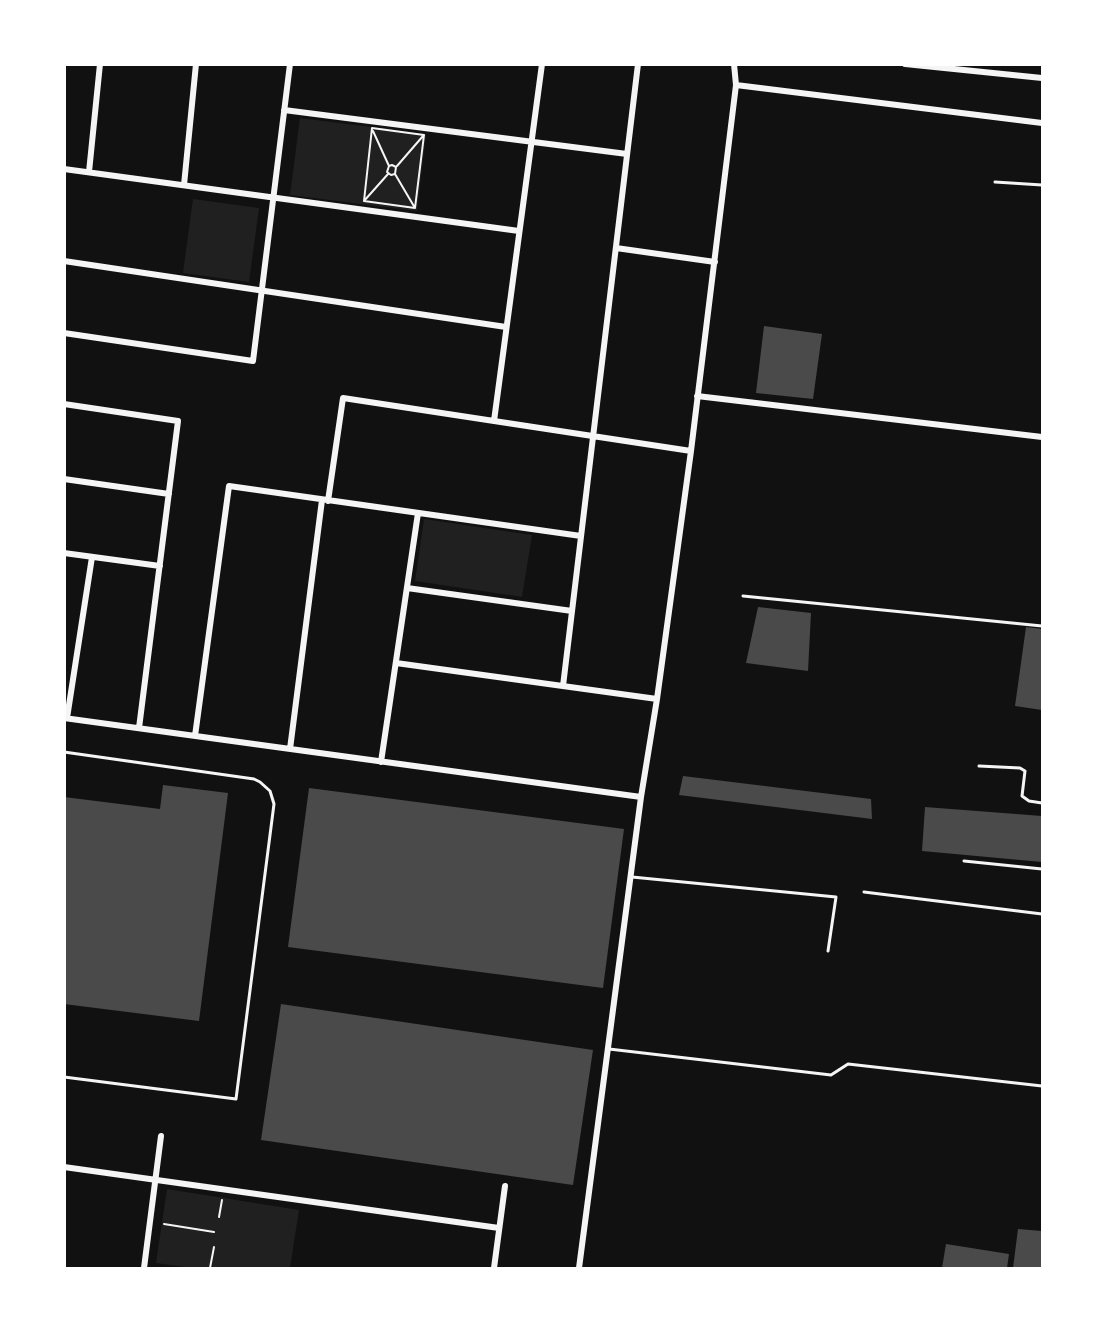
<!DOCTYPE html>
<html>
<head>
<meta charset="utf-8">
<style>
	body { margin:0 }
	#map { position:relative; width:1107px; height:1333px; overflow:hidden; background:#111; font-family:"PT Serif",serif }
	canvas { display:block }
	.frame { position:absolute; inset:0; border:66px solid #fff; pointer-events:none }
</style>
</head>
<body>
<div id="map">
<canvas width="1107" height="1333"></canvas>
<div class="frame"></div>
</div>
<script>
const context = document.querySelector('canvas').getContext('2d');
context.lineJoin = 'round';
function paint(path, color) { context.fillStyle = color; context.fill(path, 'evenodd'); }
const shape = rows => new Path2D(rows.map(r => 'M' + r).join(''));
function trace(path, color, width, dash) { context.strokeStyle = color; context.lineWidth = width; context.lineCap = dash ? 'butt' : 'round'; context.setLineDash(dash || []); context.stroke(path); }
const green = shape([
	[300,118,426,134,417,211,290,195],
	[193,199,259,208,249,282,183,273],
	[424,519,532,535,522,597,415,581],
	[167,1189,299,1210,290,1268,192,1268,156,1263]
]);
const building = shape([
	[764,326,822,334,813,399,756,393],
	[758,607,811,613,808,671,746,663],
	[1026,627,1042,629,1042,710,1015,706],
	[683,776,871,799,872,819,679,795],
	[163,785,228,793,199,1021,64,1004,64,797,160,809],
	[309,788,624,829,603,988,288,947],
	[925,807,1042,816,1042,862,922,851],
	[281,1004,593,1050,573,1185,261,1140],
	[1018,1229,1042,1231,1042,1268,1013,1268],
	[946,1244,1009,1254,1007,1268,942,1268]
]);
const path = shape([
	[372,128,424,135,415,208,364,201,372,128],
	[373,131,389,166,387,172,391,175,395,174,396,167,392,165,389,166],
	[397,166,423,136],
	[395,174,415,208],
	[364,201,388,174],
	[219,1217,222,1200],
	[164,1224,214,1232],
	[210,1268,214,1247]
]);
const service = shape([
	[995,182,1042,185],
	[743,596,1042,626],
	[64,752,254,779,260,782,270,791,274,804,236,1099,64,1077],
	[979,766,1020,768,1025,771,1022,796,1029,801,1042,803],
	[964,861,1042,869],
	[632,877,836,897,828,951],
	[864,892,1042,914],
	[609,1049,831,1075,848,1064,1042,1086]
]);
const minor = shape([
	[905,64,1042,78],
	[736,85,1042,123],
	[284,110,627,154],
	[64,169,519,231],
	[89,172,100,64],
	[184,185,196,64],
	[616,248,715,262],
	[64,261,506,327],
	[64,333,253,361,290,64],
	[697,396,1042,437],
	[64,404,178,421,139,728],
	[494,421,542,64],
	[64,479,169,494],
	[328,501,343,398,691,451],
	[64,553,160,566],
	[407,588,572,611],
	[396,663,657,699],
	[563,686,638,64],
	[64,718,641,797],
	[67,718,92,557],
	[195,736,229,486,581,536],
	[290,749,322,500],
	[381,762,418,513],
	[64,1167,499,1228],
	[144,1268,161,1136],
	[494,1268,505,1186],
	[579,1268,641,797,657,699,691,451,736,85,734,64]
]);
paint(green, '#202020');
paint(building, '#4a4a4a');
trace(path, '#f5f5f5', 2);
trace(service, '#f5f5f5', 3);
trace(minor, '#f5f5f5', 6);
</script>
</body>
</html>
